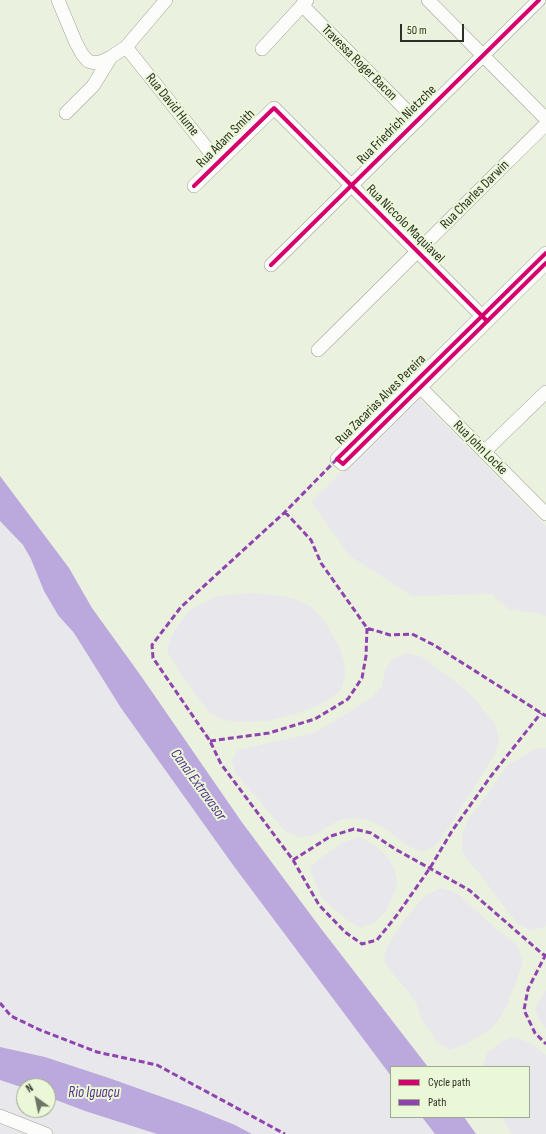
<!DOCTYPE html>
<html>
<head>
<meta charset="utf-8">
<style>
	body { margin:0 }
	#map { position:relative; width:546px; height:1134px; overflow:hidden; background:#eaf1df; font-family:"Sofia Sans Condensed",sans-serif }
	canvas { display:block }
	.legend { position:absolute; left:390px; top:1066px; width:140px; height:52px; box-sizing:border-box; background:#ebf8d8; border:1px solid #9fa890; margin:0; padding:5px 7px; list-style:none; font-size:12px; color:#2c3125 }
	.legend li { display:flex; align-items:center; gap:8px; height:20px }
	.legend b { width:20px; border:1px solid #9fa890 }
	.north { position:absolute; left:16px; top:1078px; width:40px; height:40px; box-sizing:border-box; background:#ebf8d8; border:1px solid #9fa890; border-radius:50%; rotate:327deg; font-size:11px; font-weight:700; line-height:16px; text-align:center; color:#2c3125 }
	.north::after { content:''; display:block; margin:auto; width:14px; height:18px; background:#6e7466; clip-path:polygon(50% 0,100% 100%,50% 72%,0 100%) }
	.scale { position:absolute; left:400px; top:24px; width:64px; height:18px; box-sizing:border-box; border:2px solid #2c3125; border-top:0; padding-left:5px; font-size:12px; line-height:14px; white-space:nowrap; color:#2c3125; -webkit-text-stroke:3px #ebf8d8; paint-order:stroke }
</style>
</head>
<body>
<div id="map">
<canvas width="546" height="1134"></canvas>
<ul class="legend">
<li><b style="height:5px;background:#d6006c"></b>Cycle path</li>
<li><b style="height:5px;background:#8e44ad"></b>Path</li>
</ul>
<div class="north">N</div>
<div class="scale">50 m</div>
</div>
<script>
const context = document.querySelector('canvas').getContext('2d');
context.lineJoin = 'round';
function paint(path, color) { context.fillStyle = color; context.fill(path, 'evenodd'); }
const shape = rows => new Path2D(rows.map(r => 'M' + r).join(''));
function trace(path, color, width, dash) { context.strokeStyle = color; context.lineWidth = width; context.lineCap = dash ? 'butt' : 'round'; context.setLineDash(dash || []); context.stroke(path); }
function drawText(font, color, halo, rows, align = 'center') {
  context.font = font + ' "Sofia Sans Condensed",sans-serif'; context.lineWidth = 4; context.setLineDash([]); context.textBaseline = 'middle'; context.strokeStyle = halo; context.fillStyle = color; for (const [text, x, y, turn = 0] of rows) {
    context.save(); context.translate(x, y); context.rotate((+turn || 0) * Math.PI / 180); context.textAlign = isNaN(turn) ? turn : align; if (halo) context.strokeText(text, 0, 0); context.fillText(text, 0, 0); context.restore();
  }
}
const green = shape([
	[418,397,546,526,546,616,541,614,508,609,492,594,412,596,350,556,311,502],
	[0,521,23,545,31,559,44,591,58,615,74,633,121,708,233,865,391,1076,391,1117,422,1117,435,1134,252,1134,235,1125,193,1108,109,1078,45,1057,0,1047],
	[249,593,282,596,297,600,312,607,322,618,331,632,339,646,344,661,345,676,341,690,328,700,314,707,298,713,268,721,236,722,221,719,209,712,182,676,167,651,171,637,179,624,189,611,203,603,217,596],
	[407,653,422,657,461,686,474,698,495,724,499,739,495,754,445,833,436,845,422,852,408,846,384,828,369,820,354,818,339,820,312,836,297,837,284,830,235,772,232,761,238,750,300,736,315,732,330,724,372,697,382,687,385,670,393,659],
	[546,748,546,926,531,931,517,923,498,899,480,874,470,863,462,851,462,836,468,819,478,807,507,766,535,749],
	[359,837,374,845,386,855,394,868,398,884,386,911,375,922,361,928,347,920,324,900,317,887,310,868,318,860,344,842],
	[442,888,457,893,493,926,517,945,523,962,508,1003,500,1018,491,1029,464,1045,450,1050,437,1042,421,1018,416,1003,407,990,387,967,384,957,387,947,405,919,415,907,426,895],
	[546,990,546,1028,541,1023,535,1008],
	[515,1037,530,1043,546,1055,546,1134,512,1134,501,1117,529,1117,529,1067,482,1067,488,1052,501,1042],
	[0,1080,24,1088,24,1110,48,1110,48,1097,85,1111,157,1134,0,1134]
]);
const water = shape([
	[0,476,69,568,92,608,141,676,241,821,319,926,428,1067,391,1067,391,1076,233,865,121,708,74,633,58,615,44,591,31,559,23,545,0,521],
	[0,1047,45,1057,109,1078,193,1108,235,1125,252,1134,157,1134,85,1111,48,1097,48,1086,24,1086,24,1088,0,1080],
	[422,1117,464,1117,476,1134,435,1134]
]);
const minor = shape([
	[58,0,76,43,82,54,88,61,95,63,103,61,111,57,126,47,166,0],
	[428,0,546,119],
	[302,5,417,121],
	[126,47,218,162],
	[262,49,307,0],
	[66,113,93,86,111,57],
	[194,186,274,108,487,321],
	[546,253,337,459,343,464,546,263],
	[271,265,539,0],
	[318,350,546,124],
	[415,382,546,514],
	[484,452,546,392],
	[0,1116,46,1134]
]);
const quiet = shape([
	[337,459,285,512,181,607,152,645,153,658,210,741,221,764,293,860,319,905,345,932,362,944,377,940,397,915,430,868,452,831,491,776,541,713],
	[285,512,311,540,321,563,367,628,390,635,412,634,434,645,546,716],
	[210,741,269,733,315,719,348,699,362,678,366,656,367,628],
	[293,860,331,836,354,829,371,833,395,849,469,890,546,957],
	[546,954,528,989,524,1010,535,1033,546,1044],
	[0,1003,11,1016,40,1030,97,1052,157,1065,285,1134]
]);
const cycleway = shape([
	[194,186,274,108,486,320],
	[546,253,337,459,343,464,546,263],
	[271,265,539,0]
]);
const streetNames = [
	["Travessa Roger Bacon",359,63,45],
	["Rua David Hume",172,105,51],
	["Rua Friedrich Nietzche",397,125,-45],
	["Rua Adam Smith",226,139,-45],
	["Rua Charles Darwin",475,195,-45],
	["Rua Niccolo Maquiavel",405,224,45],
	["Rua Zacarias Alves Pereira",381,400,-45],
	["Rua John Locke",480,448,45]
];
const waterNames = [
	["Canal Extravasor",198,785,54],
	["Rio Iguaçu",94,1093]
];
paint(green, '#e8e7ec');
paint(water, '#bba8dc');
trace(minor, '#9ea396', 14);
trace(minor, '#fcfdfa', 13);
trace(quiet, '#8e44ad', 3, [6, 3]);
trace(cycleway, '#d6006c', 4);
drawText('14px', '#2c3125', '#ebf8d8', streetNames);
drawText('italic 15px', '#582f8f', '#ebf8d8', waterNames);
</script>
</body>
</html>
